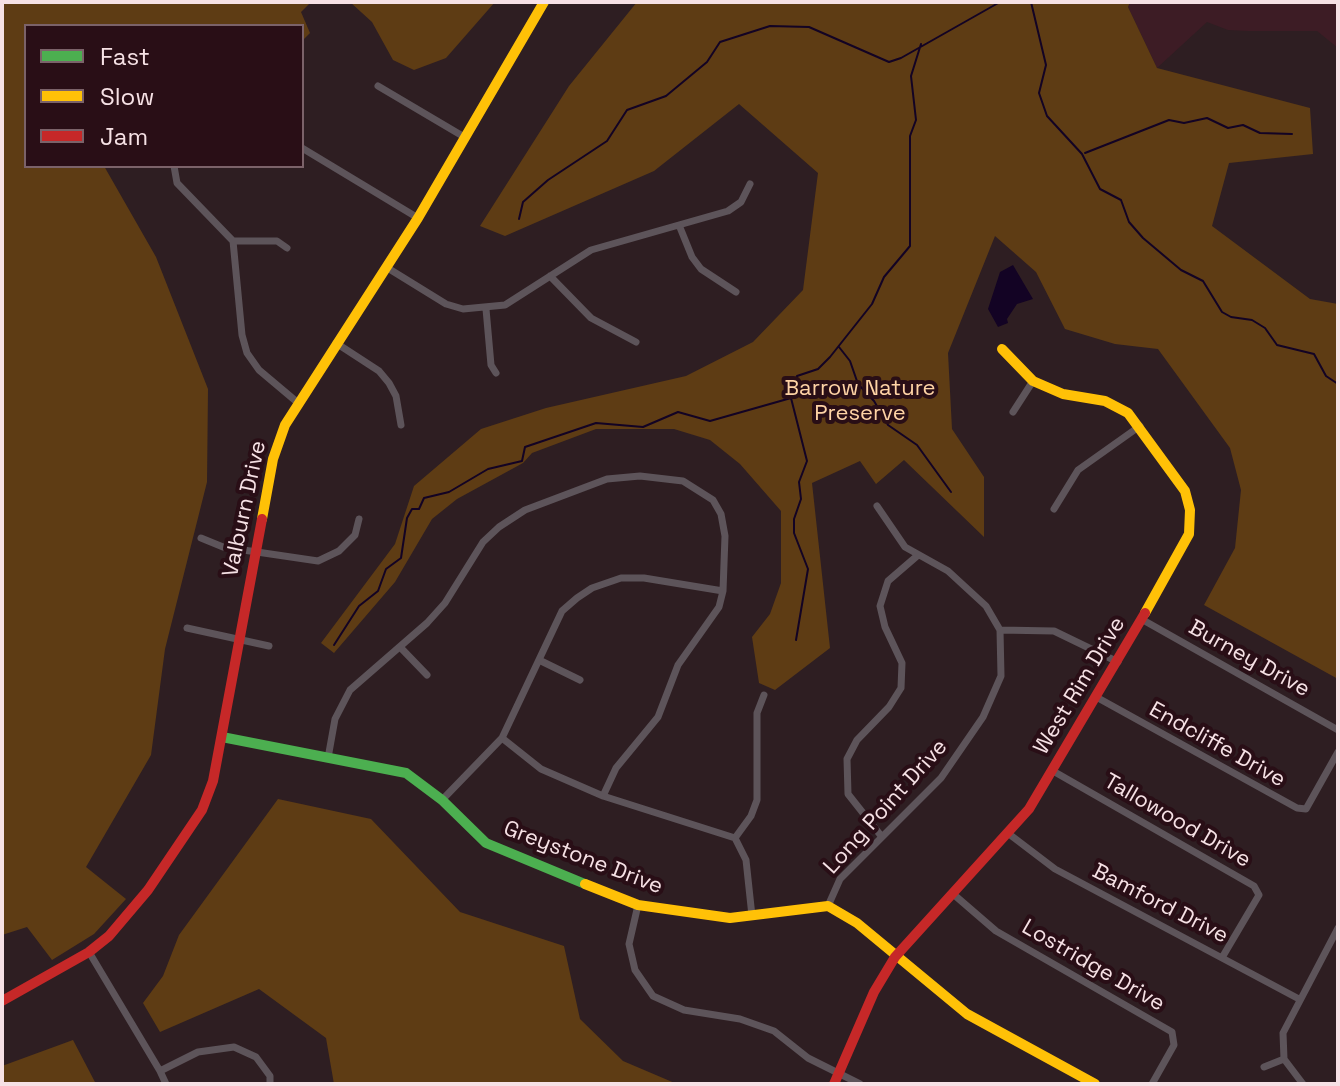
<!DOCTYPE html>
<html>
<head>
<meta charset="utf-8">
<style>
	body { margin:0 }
	#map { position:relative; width:1340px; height:1086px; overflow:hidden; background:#2e1e22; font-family:"Space Grotesk",sans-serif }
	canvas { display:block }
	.frame { position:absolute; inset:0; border:4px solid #f6e1e5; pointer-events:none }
	.legend { position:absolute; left:24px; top:24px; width:280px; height:144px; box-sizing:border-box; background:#290e16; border:2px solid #7b6269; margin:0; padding:10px 14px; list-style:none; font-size:24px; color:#f6e1e5 }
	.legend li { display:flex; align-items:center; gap:16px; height:40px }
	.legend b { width:40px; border:2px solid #7b6269 }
</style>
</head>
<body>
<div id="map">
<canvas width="1340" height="1086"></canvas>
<div class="frame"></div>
<ul class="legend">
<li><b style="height:10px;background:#4caf50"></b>Fast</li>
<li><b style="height:10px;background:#ffc107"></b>Slow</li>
<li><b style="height:10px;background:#c62828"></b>Jam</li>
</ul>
</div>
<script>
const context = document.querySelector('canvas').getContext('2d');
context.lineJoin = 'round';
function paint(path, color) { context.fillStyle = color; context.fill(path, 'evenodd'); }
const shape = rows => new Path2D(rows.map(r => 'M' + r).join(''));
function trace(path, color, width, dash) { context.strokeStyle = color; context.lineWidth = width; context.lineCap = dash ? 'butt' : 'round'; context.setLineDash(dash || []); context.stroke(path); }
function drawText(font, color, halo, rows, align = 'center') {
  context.font = font + ' "Space Grotesk",sans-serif'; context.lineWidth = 8; context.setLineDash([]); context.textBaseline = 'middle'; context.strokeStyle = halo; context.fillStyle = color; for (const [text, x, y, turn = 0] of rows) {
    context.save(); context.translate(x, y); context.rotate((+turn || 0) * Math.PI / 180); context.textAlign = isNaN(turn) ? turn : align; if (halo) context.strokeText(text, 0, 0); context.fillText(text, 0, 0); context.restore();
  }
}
const built = shape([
	[1130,2,1338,2,1338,48,1317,31,1248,31,1228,30,1207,22,1157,68,1128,7]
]);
const forest = shape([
	[2,2,311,2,301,12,310,33,302,41,302,26,26,26,26,166,104,166,156,257,208,389,207,482,165,649,151,755,86,867,126,899,94,934,52,960,27,927,2,935],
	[350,2,495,2,446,58,414,70,393,60,372,22],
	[637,2,1130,2,1128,7,1157,68,1310,108,1313,154,1229,163,1212,226,1310,299,1338,304,1338,679,1204,605,1235,548,1241,490,1230,448,1158,349,1115,344,1065,329,1036,272,995,236,948,353,952,429,984,477,984,537,904,460,876,484,860,461,812,483,830,648,775,690,759,683,752,637,770,614,781,583,781,511,740,464,710,440,674,429,596,429,532,453,523,463,457,499,432,519,395,582,334,653,321,643,395,544,414,486,481,429,546,408,686,376,753,342,803,290,818,173,739,104,654,171,505,236,480,226,569,86],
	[278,799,371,819,460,912,564,946,580,1019,623,1061,677,1084,334,1084,326,1038,259,989,160,1032,143,1003,163,976,179,935],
	[73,1040,96,1084,2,1084,2,1066]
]);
const water = shape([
	[1013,265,1033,299,1017,304,1007,319,1008,323,998,327,988,309,1000,272]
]);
const stream = shape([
	[1031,2,1046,65,1039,93,1047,116,1082,154,1100,189,1121,200,1129,222,1143,238,1181,270,1203,281,1222,312,1231,317,1252,320,1265,328,1277,345,1314,354,1326,376,1338,384],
	[1085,153,1169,120,1184,123,1207,118,1228,128,1243,125,1260,133,1292,134],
	[519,219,523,202,548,180,607,141,627,110,666,96,707,62,720,42,770,26,809,27,889,62,901,58,1000,2],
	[839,347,850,361,858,384,874,401,888,425,917,445,951,492],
	[791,398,807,461,799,482,801,499,794,519,794,533,808,569,796,640],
	[334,645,359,606,378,591,386,569,401,558,407,518,412,509,419,509,424,498,449,492,488,469,522,461,525,447,596,423,643,427,678,412,710,421,791,398,797,376,818,369,830,357,872,304,884,277,910,246,910,136,916,120,911,76,921,44]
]);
const street = shape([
	[378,86,466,138],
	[302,148,418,218],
	[174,166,177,183,233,241,242,335,247,353,259,370,297,402],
	[679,225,692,257,701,269,736,292],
	[233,241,277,241,287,248],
	[386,267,446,304,463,309,505,305,591,250,728,211,741,202,750,184],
	[550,276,591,318,636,342],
	[486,309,491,365,496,373],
	[336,343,379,371,389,383,396,396,401,425],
	[1013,412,1033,381],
	[1054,509,1078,470,1140,426],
	[201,538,223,547,318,561,339,551,355,535,359,519],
	[1143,620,1338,730],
	[187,628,269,646],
	[1000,630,1054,631,1118,662],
	[400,647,427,675],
	[539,660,580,680],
	[1098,698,1297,808,1306,809,1338,752],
	[502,738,541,769,603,796,735,838,746,860,752,916],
	[328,758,335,719,350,690,427,623,445,603,483,542,499,527,525,510,607,479,640,476,683,481,713,500,721,514,725,536,723,591,719,607,678,665,658,717,616,768,603,796],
	[1053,771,1254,886,1259,895,1223,956],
	[442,800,502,738,562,611,577,598,592,588,621,578,644,578,723,591],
	[1009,834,1055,869,1299,999],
	[882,837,848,794,847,759,857,740,889,707,901,688,902,663,885,627,880,606,888,581,917,556],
	[735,838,751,816,757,800,757,713,764,695],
	[952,893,996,931,1172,1032,1174,1045,1152,1084],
	[638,905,629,944,635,970,653,996,684,1010,740,1019,774,1031,808,1058,860,1084],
	[828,906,840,879,941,778,983,717,1001,676,1000,630,986,606,948,571,905,547,877,506],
	[89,952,160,1071],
	[1264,1067,1284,1059],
	[166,1084,160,1071,198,1052,234,1047,256,1057,270,1076,270,1084],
	[1303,1084,1284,1059,1283,1033,1338,928]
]);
const fast = shape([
	[222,737,406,773,442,800,486,843,585,884]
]);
const slow = shape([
	[1002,349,1033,381,1063,394,1105,401,1128,413,1185,491,1190,510,1189,534,1145,613],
	[262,519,273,459,285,425,418,218,544,2],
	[585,884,638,905,730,918,828,906,857,923,967,1014,1095,1084]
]);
const jam = shape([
	[2,1001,89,952,109,936,148,890,202,810,213,781,262,519],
	[834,1084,874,992,895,957,1029,809,1145,613]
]);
const parkNames = [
	["Barrow Nature",860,389],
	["Preserve",860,414]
];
const streetNames = [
	["Valburn Drive",245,509,-78],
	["Burney Drive",1249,659,29],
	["West Rim Drive",1080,686,-59],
	["Endcliffe Drive",1217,745,29],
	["Long Point Drive",886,807,-48],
	["Tallowood Drive",1177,821,30],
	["Greystone Drive",583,858,21],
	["Bamford Drive",1160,904,27],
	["Lostridge Drive",1093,966,30]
];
paint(built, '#3d1c25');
paint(forest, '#5e3c14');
paint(water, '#130324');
trace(stream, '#130324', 2);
trace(street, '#5d545a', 7);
trace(fast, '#4caf50', 10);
trace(slow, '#ffc107', 10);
trace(jam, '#c62828', 10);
drawText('22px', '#fed3a5', '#290e16', parkNames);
drawText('22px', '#f6e1e5', '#290e16', streetNames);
</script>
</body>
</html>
